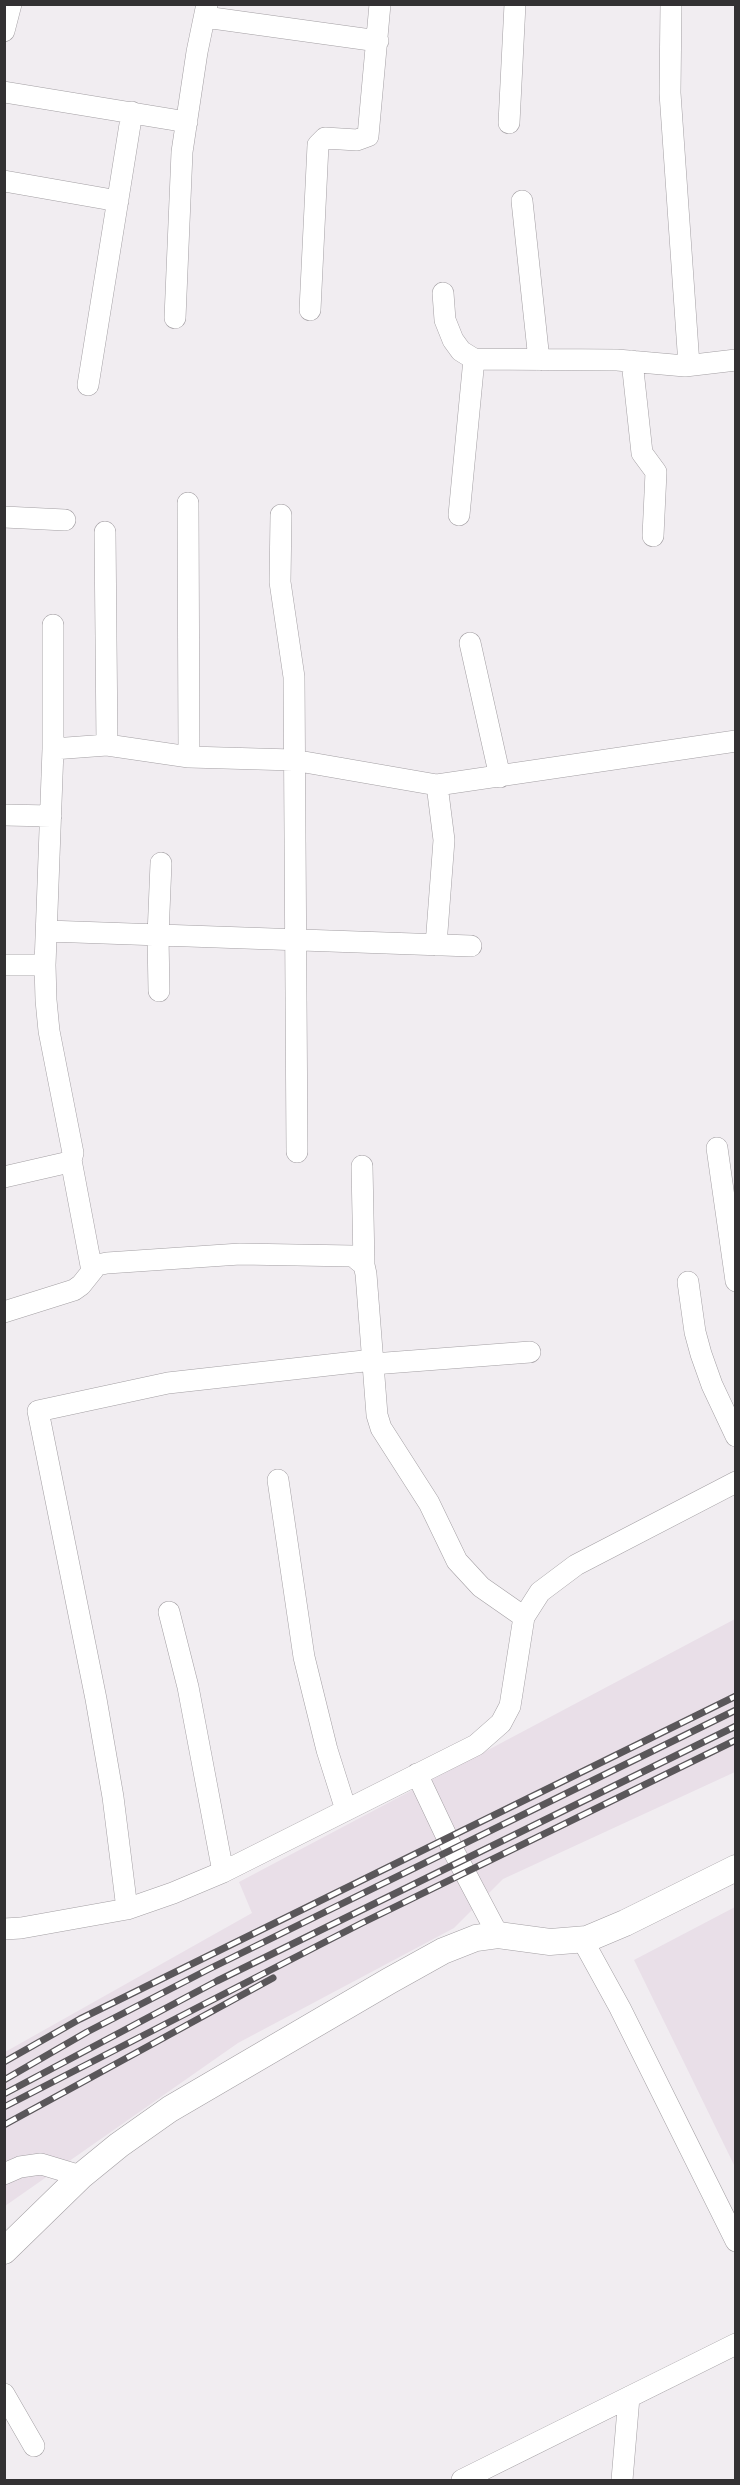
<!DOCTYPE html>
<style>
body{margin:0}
#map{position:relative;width:740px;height:2485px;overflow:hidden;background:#f1edf1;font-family:Figtree,sans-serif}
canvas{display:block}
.frame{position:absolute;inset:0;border:6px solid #333133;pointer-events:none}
</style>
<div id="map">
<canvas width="740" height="2485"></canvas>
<div class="frame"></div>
</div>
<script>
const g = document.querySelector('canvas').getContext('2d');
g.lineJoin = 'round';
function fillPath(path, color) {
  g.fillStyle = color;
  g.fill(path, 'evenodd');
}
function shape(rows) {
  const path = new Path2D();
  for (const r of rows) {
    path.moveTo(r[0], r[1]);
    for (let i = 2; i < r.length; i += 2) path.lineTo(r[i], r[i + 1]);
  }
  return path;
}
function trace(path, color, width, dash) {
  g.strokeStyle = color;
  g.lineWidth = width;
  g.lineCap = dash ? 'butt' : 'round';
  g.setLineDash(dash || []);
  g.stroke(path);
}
const built = shape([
 [735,1619,735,1772,503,1879,454,1928,238,2043,5,2206,5,2052,252,1913,239,1882],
 [735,1907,735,2167,634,1960]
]);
const minor = shape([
 [671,4,670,93,689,365],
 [205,17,378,41],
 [4,31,11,4],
 [4,92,187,122],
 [509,123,515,4],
 [4,181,118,201],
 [522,201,539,360],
 [443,293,445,320,453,340,461,351,474,359,617,360,685,366,736,360],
 [310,310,318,145,325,138,357,140,368,136,380,4],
 [175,318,182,152,197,52,207,4],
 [632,361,642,453,656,472,653,536],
 [88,385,132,112],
 [188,503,189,757],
 [281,515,280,582,294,677,297,1152],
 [459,515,474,359],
 [4,517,65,520],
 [105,532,107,745],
 [470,643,500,777],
 [53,749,107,745,189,757,293,760,437,785,736,741],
 [4,815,51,816],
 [47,931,471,946],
 [436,945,444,840,437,785],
 [4,965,45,965],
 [159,991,158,936,161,863],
 [717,1148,736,1281],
 [71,1160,92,1271],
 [362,1166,364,1265],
 [4,1177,65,1163,71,1160,73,1153,49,1031,46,1000,45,965,53,749,53,625],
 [688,1282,695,1332,701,1354,712,1385,736,1436],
 [4,1312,74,1290,81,1285,97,1265,107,1263,240,1254,353,1256,364,1265,366,1274,377,1415,381,1428,429,1503,457,1561,481,1587,524,1617],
 [373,1364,530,1352],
 [278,1480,304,1657,327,1750,346,1810],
 [169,1612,188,1687,223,1872],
 [417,1774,453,1850,498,1935],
 [127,1909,113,1797,96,1699,38,1411,168,1383,373,1360],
 [4,1929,21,1928,127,1909,173,1893,223,1872,476,1745,501,1723,510,1706,524,1617,540,1592,576,1565,736,1482],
 [582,1939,620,2008,736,2241],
 [4,2174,20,2167,41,2164,81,2176],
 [4,2394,34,2446],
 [462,2480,736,2344],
 [622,2480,629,2397]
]);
const major = shape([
 [4,2251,81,2176,119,2145,170,2109,389,1981,443,1951,476,1938,498,1935,550,1942,587,1939,625,1923,736,1868]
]);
const rail = shape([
 [4,2062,80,2019,736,1696],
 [4,2080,87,2032,209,1969,736,1710],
 [4,2094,217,1981,736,1726],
 [4,2107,362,1923,736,1740],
 [4,2125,273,1978]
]);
fillPath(built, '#e9dfe8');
trace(minor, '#a39fa3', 22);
trace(major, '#a39fa3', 27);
trace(minor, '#fff', 21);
trace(major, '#fff', 26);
trace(rail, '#5a575a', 7);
trace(rail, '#fff', 4.5, [14]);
</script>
